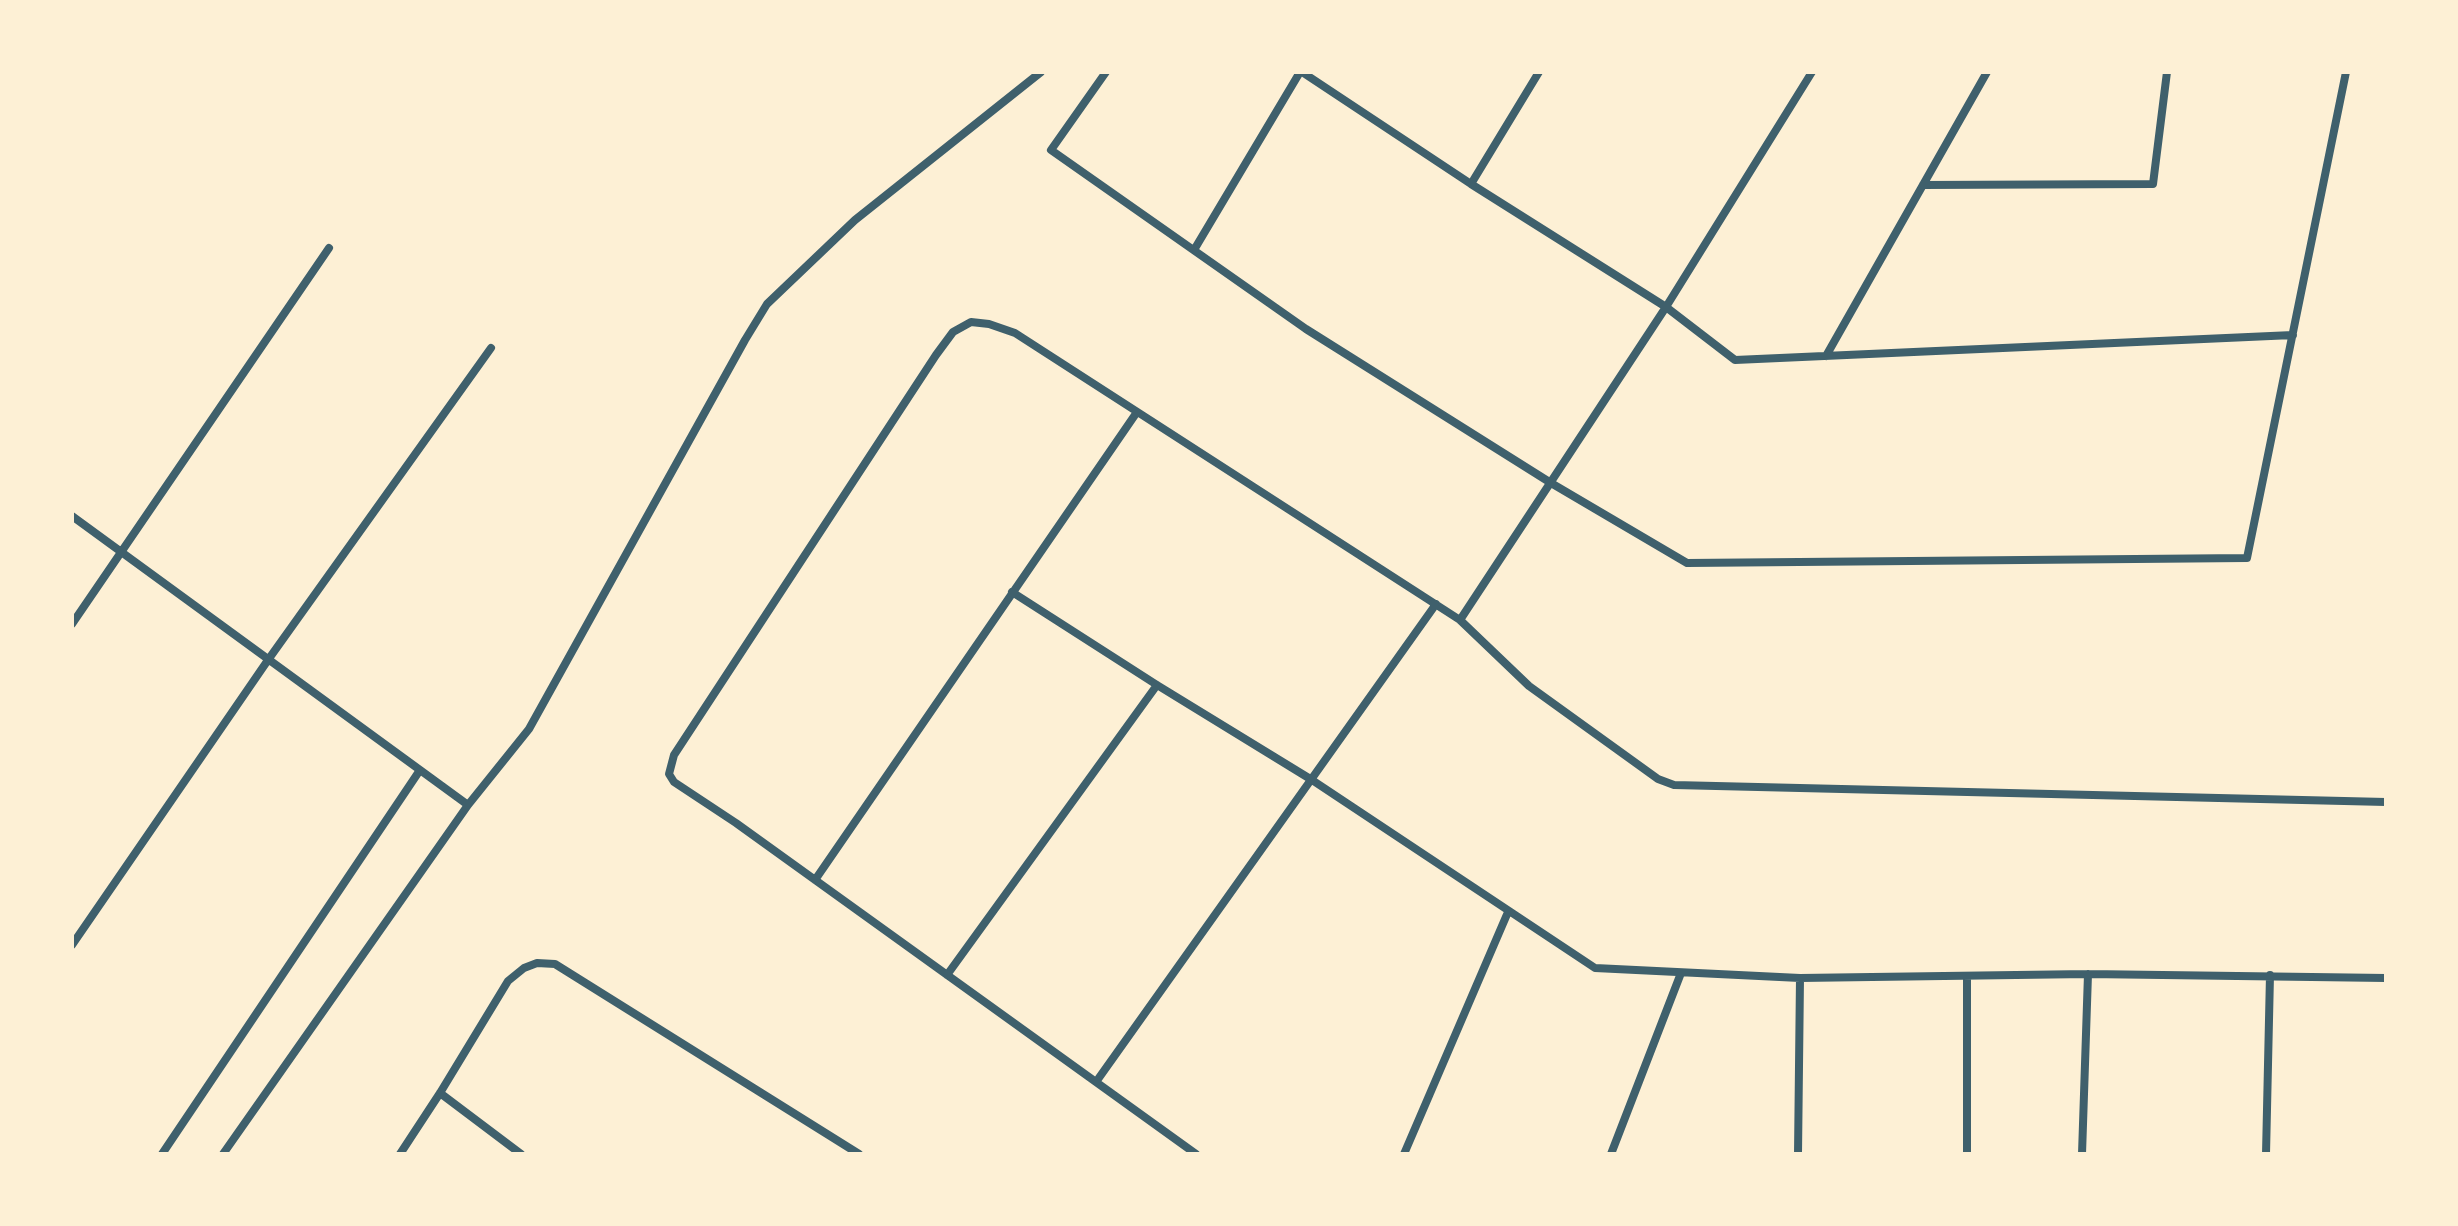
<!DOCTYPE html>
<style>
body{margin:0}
#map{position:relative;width:2458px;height:1226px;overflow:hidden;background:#fdf0d5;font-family:"DM Sans",sans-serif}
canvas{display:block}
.frame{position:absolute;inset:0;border:74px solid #fdf0d5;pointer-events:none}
</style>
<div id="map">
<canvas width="2458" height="1226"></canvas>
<div class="frame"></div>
</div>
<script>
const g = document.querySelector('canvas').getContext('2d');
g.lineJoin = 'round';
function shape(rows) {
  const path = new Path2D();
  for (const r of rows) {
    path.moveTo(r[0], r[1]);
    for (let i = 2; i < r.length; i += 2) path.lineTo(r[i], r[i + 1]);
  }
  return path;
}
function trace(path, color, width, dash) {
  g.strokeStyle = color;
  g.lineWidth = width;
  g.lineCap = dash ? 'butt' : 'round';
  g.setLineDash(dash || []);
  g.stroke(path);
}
const minor = shape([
 [1106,72,1051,150,1306,329,1551,483,1687,563,2247,558,2346,72],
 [1302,72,1471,184,1666,307,1735,360,2293,335],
 [1471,184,1539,72],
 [1923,185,2153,184,2167,72],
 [1194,250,1300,72],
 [1826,356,1987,72],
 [72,516,468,805],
 [1012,592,1157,685,1312,780,1595,968,1800,978,2088,974,2386,978],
 [1460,620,1666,307,1812,72],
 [72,624,329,248],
 [815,880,1137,412],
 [72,945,268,660,491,348],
 [947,975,1157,685],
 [1096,1082,1436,604],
 [440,1093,521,1154],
 [162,1154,420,770],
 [223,1154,468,805,529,729,745,340,767,304,855,220,1041,72],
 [400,1154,440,1093,508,981,524,968,537,963,555,964,859,1154],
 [1196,1154,736,823,674,782,669,774,674,755,936,355,953,332,971,322,989,324,1015,333,1460,620,1529,686,1658,779,1674,785,2386,802],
 [1404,1154,1508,912],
 [1611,1154,1681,973],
 [1798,1154,1800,978],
 [1967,1154,1967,977],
 [2082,1154,2088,974],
 [2266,1154,2270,975]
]);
trace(minor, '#3f606c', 8);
</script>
